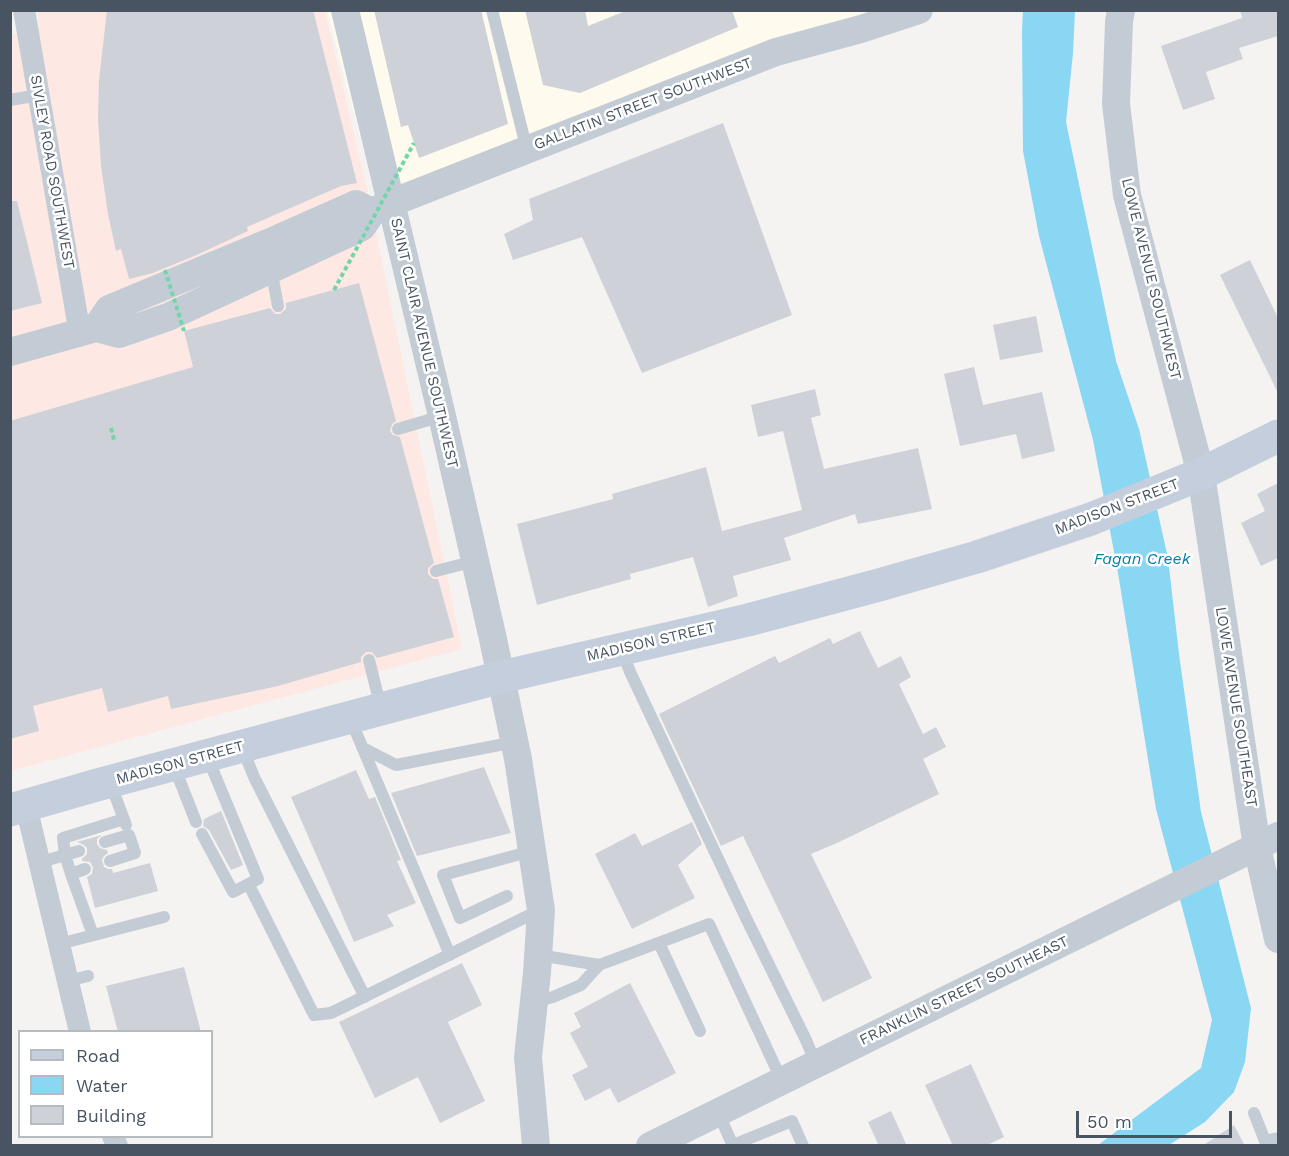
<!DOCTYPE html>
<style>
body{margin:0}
#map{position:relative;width:1289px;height:1156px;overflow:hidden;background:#f5f3f2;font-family:"Work Sans",sans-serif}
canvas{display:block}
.frame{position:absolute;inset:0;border:12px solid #485462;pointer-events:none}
.legend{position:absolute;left:18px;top:1030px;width:195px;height:108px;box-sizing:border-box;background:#fff;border:2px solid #b6bbc0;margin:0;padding:8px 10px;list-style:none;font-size:18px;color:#485462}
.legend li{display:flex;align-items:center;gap:12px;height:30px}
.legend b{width:30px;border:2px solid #b6bbc0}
.scale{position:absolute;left:1076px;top:1111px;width:156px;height:27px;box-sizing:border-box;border:3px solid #485462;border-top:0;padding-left:8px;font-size:18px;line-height:21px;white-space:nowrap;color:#485462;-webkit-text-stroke:4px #fff;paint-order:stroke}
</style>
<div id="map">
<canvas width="1289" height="1156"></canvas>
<div class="frame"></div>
<ul class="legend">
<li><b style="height:8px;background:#c4cedc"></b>Road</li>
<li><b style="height:16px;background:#8ad7f3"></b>Water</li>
<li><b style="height:16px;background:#ced1d8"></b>Building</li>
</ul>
<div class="scale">50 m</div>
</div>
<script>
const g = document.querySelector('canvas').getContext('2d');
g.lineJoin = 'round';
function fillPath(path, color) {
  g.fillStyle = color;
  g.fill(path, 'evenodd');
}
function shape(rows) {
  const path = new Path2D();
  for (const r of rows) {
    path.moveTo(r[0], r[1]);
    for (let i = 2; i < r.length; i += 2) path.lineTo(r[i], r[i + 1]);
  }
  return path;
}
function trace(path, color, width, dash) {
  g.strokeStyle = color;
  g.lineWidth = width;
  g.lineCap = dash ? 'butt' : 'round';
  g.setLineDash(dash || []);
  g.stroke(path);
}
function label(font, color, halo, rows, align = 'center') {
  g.font = font + ' "Work Sans",sans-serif';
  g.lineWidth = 5;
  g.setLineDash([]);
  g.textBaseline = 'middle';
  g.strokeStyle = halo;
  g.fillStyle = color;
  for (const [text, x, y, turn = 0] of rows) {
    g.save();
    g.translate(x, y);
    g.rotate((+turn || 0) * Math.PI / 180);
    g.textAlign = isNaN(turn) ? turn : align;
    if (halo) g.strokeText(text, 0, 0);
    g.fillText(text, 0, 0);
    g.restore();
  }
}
const commercial = shape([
 [327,11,925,11,391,203,374,189]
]);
const medical = shape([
 [37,11,325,11,367,189,462,649,11,771,10,35,39,29]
]);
const water = shape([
 [1023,11,1075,11,1073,53,1066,122,1116,361,1139,429,1168,558,1179,654,1201,812,1251,1008,1245,1062,1234,1092,1205,1122,1169,1145,1098,1145,1201,1068,1212,1020,1156,809,1118,573,1093,440,1039,236,1023,151,1022,30]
]);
const building = shape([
 [107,10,313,10,357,183,341,186,247,227,248,231,199,254,153,273,129,279,121,249,116,251,108,214,101,166,98,119,99,80],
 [374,10,481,10,508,124,419,158,408,125,401,127],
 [525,10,585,10,588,26,628,10,732,10,738,27,580,93,543,85],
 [1240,10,1278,10,1278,36,1239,48,1243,59,1206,72,1215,99,1183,110,1161,46,1242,18],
 [723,123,792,315,642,373,582,237,513,260,504,234,533,220,529,199],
 [10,201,17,201,42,303,10,311],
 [1250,260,1278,318,1278,393,1220,275],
 [359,283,396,421,392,424,390,431,393,435,400,437,434,563,428,568,428,574,433,579,438,579,454,637,377,658,372,652,366,652,361,657,361,662,278,686,171,709,168,696,108,712,102,688,33,706,39,731,10,739,10,421,193,367,184,331,270,308,275,314,280,314,286,309,286,303],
 [1036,316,1043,352,1000,360,993,325],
 [974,367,983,405,1042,392,1055,451,1022,459,1016,434,960,446,944,374],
 [815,389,821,415,811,418,824,469,918,448,932,509,858,524,855,514,784,538,791,560,733,576,738,596,708,607,693,557,630,574,631,579,537,605,517,524,613,499,612,494,706,467,722,531,802,510,783,431,758,437,751,405],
 [1278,483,1278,558,1261,566,1241,523,1265,511,1257,494],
 [860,631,878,668,901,656,911,677,899,684,923,734,936,727,946,747,923,759,939,794,839,842,811,854,872,978,823,1002,743,836,721,846,659,714,775,656,779,663,830,638,833,644],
 [484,767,511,833,417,856,391,793],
 [356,770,369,799,375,797,401,860,397,861,416,903,387,915,394,926,354,942,291,797],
 [221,811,243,865,231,870,209,830,203,826,204,819],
 [692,822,702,844,678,865,695,898,632,929,595,854,635,833,642,846],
 [102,835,97,839,97,844,100,848,107,850,108,853,104,856,102,860,104,867,108,869,112,869,113,873,150,863,158,891,95,908,87,877,92,874,93,867,90,862,82,861,82,859,87,854,87,848,84,845,77,842],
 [462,963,482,1005,448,1022,485,1101,440,1123,418,1077,375,1098,339,1022],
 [184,967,201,1032,118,1032,106,986],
 [630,983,676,1073,618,1103,610,1088,585,1101,572,1075,588,1067,570,1033,581,1027,574,1013],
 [971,1064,1004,1137,985,1146,953,1146,925,1085],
 [891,1111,907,1146,879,1146,868,1122],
 [1234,1125,1245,1146,1202,1146]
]);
const path = shape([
 [111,428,114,440]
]);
const service = shape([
 [492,10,527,150],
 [10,100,39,95],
 [271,269,278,306],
 [398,429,442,416],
 [436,571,475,561],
 [621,650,631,674,746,918,806,1040,816,1064],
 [369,660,381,708],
 [350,718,450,955],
 [242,747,254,777,365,997],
 [363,748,396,765,515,742],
 [174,766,196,822],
 [110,782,126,825],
 [202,834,233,892,258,879,207,756],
 [105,842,129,835,135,853,110,861],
 [41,862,65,855,63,838,124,819],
 [85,869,71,874,93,935],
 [71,874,65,855,79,851],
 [249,885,314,1015,331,1013,540,910],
 [507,896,460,918,443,875,532,851],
 [659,943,700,1031],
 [59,944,164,917],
 [539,955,599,965],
 [68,981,88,976],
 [534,1002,553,997,581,985,599,965,709,924,782,1081],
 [718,1112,733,1146],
 [1254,1113,1267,1146],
 [1265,1141,1278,1138],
 [733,1145,792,1121,803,1146]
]);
const minor = shape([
 [24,10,80,334],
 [26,806,80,1032],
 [113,1136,117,1146]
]);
const tertiary = shape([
 [345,10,442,416,493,639,518,759,541,910,537,973,528,1057,536,1146],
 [1121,10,1119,22,1116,104,1127,195,1201,474,1257,847,1278,939],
 [96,328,109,309,268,243,356,204,372,212],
 [10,352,96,328,119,334,168,317,362,227,372,212,391,203,776,52,861,29,919,10],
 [650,1146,1278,836]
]);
const secondary = shape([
 [10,810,97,785,501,677,748,620,879,585,977,557,1091,519,1201,474,1278,436]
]);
const pathBridge = shape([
 [165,270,184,331],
 [334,290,414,143]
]);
const streetNames = [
 ["GALLATIN STREET SOUTHWEST",643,104,-21],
 ["SIVLEY ROAD SOUTHWEST",52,172,80],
 ["LOWE AVENUE SOUTHWEST",1151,279,76],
 ["SAINT CLAIR AVENUE SOUTHWEST",424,343,77],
 ["MADISON STREET",1117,507,-21],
 ["MADISON STREET",651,642,-13],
 ["LOWE AVENUE SOUTHEAST",1236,707,81],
 ["MADISON STREET",180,763,-15],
 ["FRANKLIN STREET SOUTHEAST",964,991,-26]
];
const waterNames = [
 ["Fagan Creek",1142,559]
];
fillPath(commercial, '#fefaee');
fillPath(medical, '#fde8e4');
fillPath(water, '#8ad7f3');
fillPath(building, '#ced1d8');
trace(path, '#74d5ab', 4, [4.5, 3]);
trace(service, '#c3ccd5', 12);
trace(minor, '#c3ccd5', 22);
trace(tertiary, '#c3ccd5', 28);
trace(secondary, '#c4cedc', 33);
trace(pathBridge, '#74d5ab', 4, [4.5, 3]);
label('15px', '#485462', '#fff', streetNames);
label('italic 16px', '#037dab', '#fff', waterNames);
</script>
